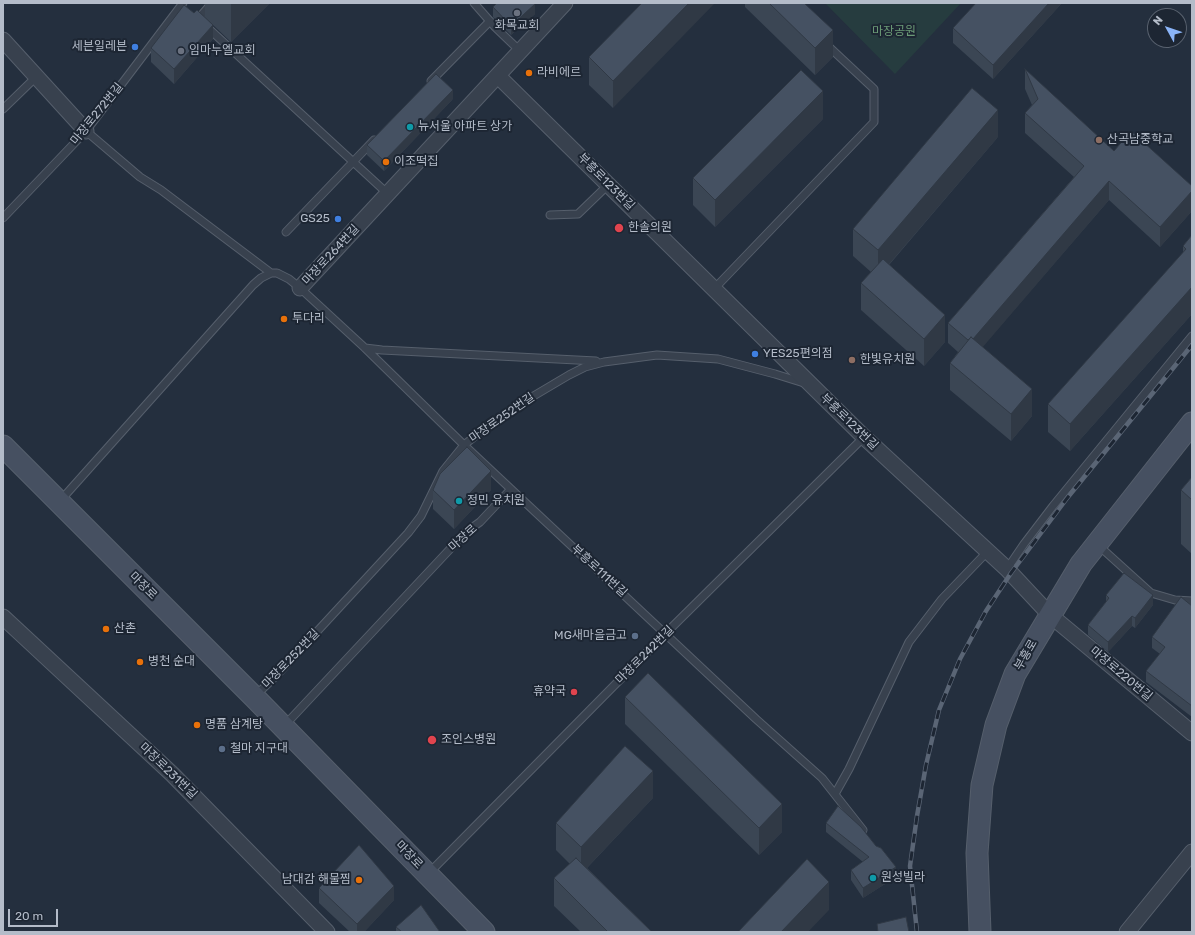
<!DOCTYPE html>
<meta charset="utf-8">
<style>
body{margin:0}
#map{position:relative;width:1195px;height:935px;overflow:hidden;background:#242f3e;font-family:Rubik,sans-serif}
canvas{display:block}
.frame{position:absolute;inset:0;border:4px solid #b4bcc9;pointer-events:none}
.north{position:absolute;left:1147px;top:8px;width:40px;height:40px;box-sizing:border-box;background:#1d2633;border:1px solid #59626f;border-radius:50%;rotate:310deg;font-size:11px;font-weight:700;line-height:16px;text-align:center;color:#b4bcc9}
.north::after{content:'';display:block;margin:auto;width:14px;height:18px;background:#8ab4f8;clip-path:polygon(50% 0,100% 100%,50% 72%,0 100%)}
.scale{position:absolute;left:8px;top:909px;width:50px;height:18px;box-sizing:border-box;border:2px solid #b4bcc9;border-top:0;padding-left:5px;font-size:12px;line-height:14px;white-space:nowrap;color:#b4bcc9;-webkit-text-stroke:3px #1d2633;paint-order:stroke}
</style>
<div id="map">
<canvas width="1195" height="935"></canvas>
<div class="frame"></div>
<div class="north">N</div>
<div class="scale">20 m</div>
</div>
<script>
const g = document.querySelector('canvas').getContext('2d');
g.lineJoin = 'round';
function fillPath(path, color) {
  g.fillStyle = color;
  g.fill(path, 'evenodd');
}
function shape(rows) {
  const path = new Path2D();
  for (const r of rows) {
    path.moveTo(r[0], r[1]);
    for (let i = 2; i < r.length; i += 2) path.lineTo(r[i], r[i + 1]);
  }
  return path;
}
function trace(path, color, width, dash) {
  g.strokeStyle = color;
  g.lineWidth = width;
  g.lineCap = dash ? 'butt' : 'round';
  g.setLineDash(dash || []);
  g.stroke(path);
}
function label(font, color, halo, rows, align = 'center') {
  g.font = font + ' Rubik,"Noto Sans KR",sans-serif';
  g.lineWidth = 4;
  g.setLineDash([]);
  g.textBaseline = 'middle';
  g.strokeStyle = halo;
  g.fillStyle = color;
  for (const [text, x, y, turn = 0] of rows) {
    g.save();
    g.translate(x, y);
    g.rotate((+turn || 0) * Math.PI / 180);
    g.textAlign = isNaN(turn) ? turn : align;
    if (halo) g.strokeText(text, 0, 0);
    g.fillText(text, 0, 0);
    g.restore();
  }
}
const green = shape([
 [825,3,961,3,895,74]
]);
const service = shape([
 [474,3,495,27,520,51],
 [198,19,212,3],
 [207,27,388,194],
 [431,81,490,21],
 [3,109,36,77],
 [86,131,140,177,161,190,271,273],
 [550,215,578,214,608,185],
 [3,218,86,131,183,3],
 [286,232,374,140],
 [714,289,874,122,874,89,826,44],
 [365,348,382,350,596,361],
 [60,501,253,285,261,278,271,273,277,273,289,279,300,288,365,348,464,445,756,719,822,778,863,830],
 [1098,545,1151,593,1175,600,1192,601],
 [1007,569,1024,544,1053,506,1192,336],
 [256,695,275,677,408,533,421,516,443,471,464,445,488,426,520,404,569,375,585,367,604,362,657,355,718,359,775,374,804,383],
 [285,725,466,532,480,522,511,489],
 [835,794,849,769,909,642,942,599,988,551],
 [429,873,666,633,864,437]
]);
const minor = shape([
 [3,40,86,131],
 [498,76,864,437,1007,569,1050,615,1192,733],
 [300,288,565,3],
 [3,617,172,774,327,932],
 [1127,932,1192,852]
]);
const secondary = shape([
 [3,446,254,697,484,932],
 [980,932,977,853,982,785,996,725,1015,674,1081,564,1192,423]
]);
const rail = shape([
 [917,932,910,866,917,816,926,765,939,710,960,659,986,611,1011,573,1068,497,1192,345]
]);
const wall = shape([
 [205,3,270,3,231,42,213,25,213,39,174,84,151,62,151,48,194,13,205,17],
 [642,3,613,108,589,85,589,57],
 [745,3,804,3,833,57,815,75,745,7],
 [1062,3,993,79,953,43,953,28],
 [493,7,535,14,511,35,493,17],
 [1025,69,1114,151,1192,186,1192,211,1160,247,1109,200,982,347,1032,416,1011,441,950,390,950,363,958,352,948,343,948,323,1074,177,1025,133,1025,113,1032,105,1025,89],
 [453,99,384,171,367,155,367,145],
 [823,119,715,227,693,205,693,178],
 [998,137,889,265,945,342,924,366,861,310,861,283,871,272,853,256,853,229],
 [1192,235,1192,314,1070,451,1048,432,1048,404,1183,253,1183,246],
 [1192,477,1192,554,1181,544,1181,490],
 [433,490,491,490,454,529,433,509],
 [1106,595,1153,605,1135,628,1132,626,1108,652,1088,635,1088,625,1106,602],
 [1192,606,1192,717,1146,682,1146,671,1160,654,1152,648,1152,637],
 [625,697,782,832,759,855,625,724],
 [653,798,587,868,652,932,581,932,554,906,554,878,570,864,556,850,556,823],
 [826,823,876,846,896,877,863,898,851,880,851,870,863,862,826,832],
 [319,888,394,900,364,932,350,932,319,903],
 [396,927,440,932,396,932]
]);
const shadedWall = shape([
 [231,3,270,3,231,42],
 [689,3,715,3,613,108,613,81],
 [1049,3,1062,3,993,79,993,65],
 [535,4,535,14,511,35,511,26],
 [213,25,213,39,174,84,174,69],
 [833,30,833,57,815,75,815,48],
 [453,90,453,99,384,171,384,161],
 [823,91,823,119,715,227,715,200],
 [998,110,998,137,878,277,878,250],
 [1109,181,1109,200,970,362,970,342],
 [1192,191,1192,211,1160,247,1160,227],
 [1192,287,1192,314,1070,451,1070,424],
 [945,315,945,342,924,366,924,339],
 [1032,389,1032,416,1011,441,1011,414],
 [491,471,491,490,454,529,454,510],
 [1153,595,1153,605,1135,628,1135,618],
 [1132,616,1132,626,1108,652,1108,642],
 [653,771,653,798,581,874,581,847],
 [782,804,782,832,759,855,759,828],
 [896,867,896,877,863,898,863,888],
 [829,882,829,910,808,932,781,932],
 [394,886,394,900,364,932,357,932,357,924]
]);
const building = shape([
 [497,3,534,3,535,4,511,26,493,7,497,3],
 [642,3,689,3,613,81,589,57,642,3],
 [769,3,804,3,833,30,815,48,769,3],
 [976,3,1049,3,993,65,953,28,976,3],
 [184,5,194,13,197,10,213,25,174,69,151,48,184,5],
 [1025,69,1114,151,1131,131,1192,186,1192,191,1160,227,1109,181,973,339,971,337,968,340,948,323,1084,166,1025,113,1038,99,1025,69],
 [801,70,823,91,715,200,693,178,801,70],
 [436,74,453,90,384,161,367,145,436,74],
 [972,88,998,110,878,250,853,229,972,88],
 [1192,235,1192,287,1070,424,1048,404,1186,249,1183,246,1192,235],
 [883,259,945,315,924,339,861,283,883,259],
 [971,337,1032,389,1011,414,950,363,971,337],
 [467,447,491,471,454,510,433,490,440,474,467,447],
 [1192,477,1192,500,1181,490,1192,477],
 [1124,573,1153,595,1135,618,1132,616,1108,642,1088,625,1109,598,1106,595,1124,573],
 [1181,597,1192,606,1192,706,1146,671,1165,647,1152,637,1181,597],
 [648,673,782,804,759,828,625,697,648,673],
 [625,746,653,771,581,847,556,823,625,746],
 [838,806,861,827,876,846,881,848,896,867,863,888,851,870,869,857,826,823,838,806],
 [359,845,394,886,357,924,319,888,359,845],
 [576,858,652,932,608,932,554,878,576,858],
 [807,859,829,882,781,932,738,932,807,859],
 [421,905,440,932,402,932,396,927,421,905],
 [906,917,909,932,878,932,877,924,906,917]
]);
const markers = [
 [517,13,4,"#6b7280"],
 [135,47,4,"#3f7fe0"],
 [181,51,4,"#6b7280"],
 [529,73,4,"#e8710a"],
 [410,127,4,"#0f9aa8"],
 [1099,140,4,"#8d6e63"],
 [386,162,4,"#e8710a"],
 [338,219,4,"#3f7fe0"],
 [619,228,5,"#e0444e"],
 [284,319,4,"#e8710a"],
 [755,354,4,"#3f7fe0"],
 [852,360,4,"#8d6e63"],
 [459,501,4,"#0f9aa8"],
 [106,629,4,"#e8710a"],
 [635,636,4,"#5c6f8a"],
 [140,662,4,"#e8710a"],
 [574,692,4,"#e0444e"],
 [197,725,4,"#e8710a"],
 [432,740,5,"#e0444e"],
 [222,749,4,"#5c6f8a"],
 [873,878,4,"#0f9aa8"],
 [359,880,4,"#e8710a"]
];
const poiNames = [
 ["화목교회",517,26,"center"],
 ["세븐일레븐",127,47,"right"],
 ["임마누엘교회",189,51],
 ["라비에르",537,73],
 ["뉴서울 아파트 상가",418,127],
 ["산곡남중학교",1107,140],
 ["이조떡집",394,162],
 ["GS25",330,219,"right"],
 ["한솔의원",628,228],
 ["투다리",292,319],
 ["YES25편의점",763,354],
 ["한빛유치원",860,360],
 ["정민 유치원",467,501],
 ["산촌",114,629],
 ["MG새마을금고",627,636,"right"],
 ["병천 순대",148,662],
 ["휴약국",566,692,"right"],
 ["명품 삼계탕",205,725],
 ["조인스병원",441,740],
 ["철마 지구대",230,749],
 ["원성빌라",881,878],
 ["남대감 해물찜",351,880,"right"]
];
const parkNames = [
 ["마장공원",894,32]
];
const streetNames = [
 ["마장로272번길",97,114,-51],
 ["부흥로123번길",606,182,45],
 ["마장로264번길",331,255,-47],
 ["마장로252번길",502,418,-35],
 ["부흥로123번길",849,422,44],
 ["마장로",463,538,-42],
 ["부흥로111번길",599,571,43],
 ["마장로",143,586,45],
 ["마장로242번길",645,655,-45],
 ["부흥로",1026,655,-60],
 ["마장로252번길",291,659,-46],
 ["마장로220번길",1121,674,40],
 ["마장로231번길",168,771,44],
 ["마장로",409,855,46]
];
fillPath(green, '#263c3f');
trace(service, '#565f6c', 9);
trace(minor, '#565f6c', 17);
trace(secondary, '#565f6c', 23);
trace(service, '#38414e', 7);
trace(minor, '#38414e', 15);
trace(secondary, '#465061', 21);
trace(rail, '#5a6575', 4.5);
trace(rail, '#1d2633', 3, [9]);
fillPath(wall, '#3b4654');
fillPath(shadedWall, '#303945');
fillPath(building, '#455162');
trace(building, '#303945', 1);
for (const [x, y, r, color] of markers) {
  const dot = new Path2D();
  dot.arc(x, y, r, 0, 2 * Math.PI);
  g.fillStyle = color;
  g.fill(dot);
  trace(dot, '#1d2633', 1.5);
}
label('12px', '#b4bcc9', '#1d2633', poiNames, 'left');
label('12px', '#6b9a76', '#1d2633', parkNames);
label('12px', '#b4bcc9', '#1d2633', streetNames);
</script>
